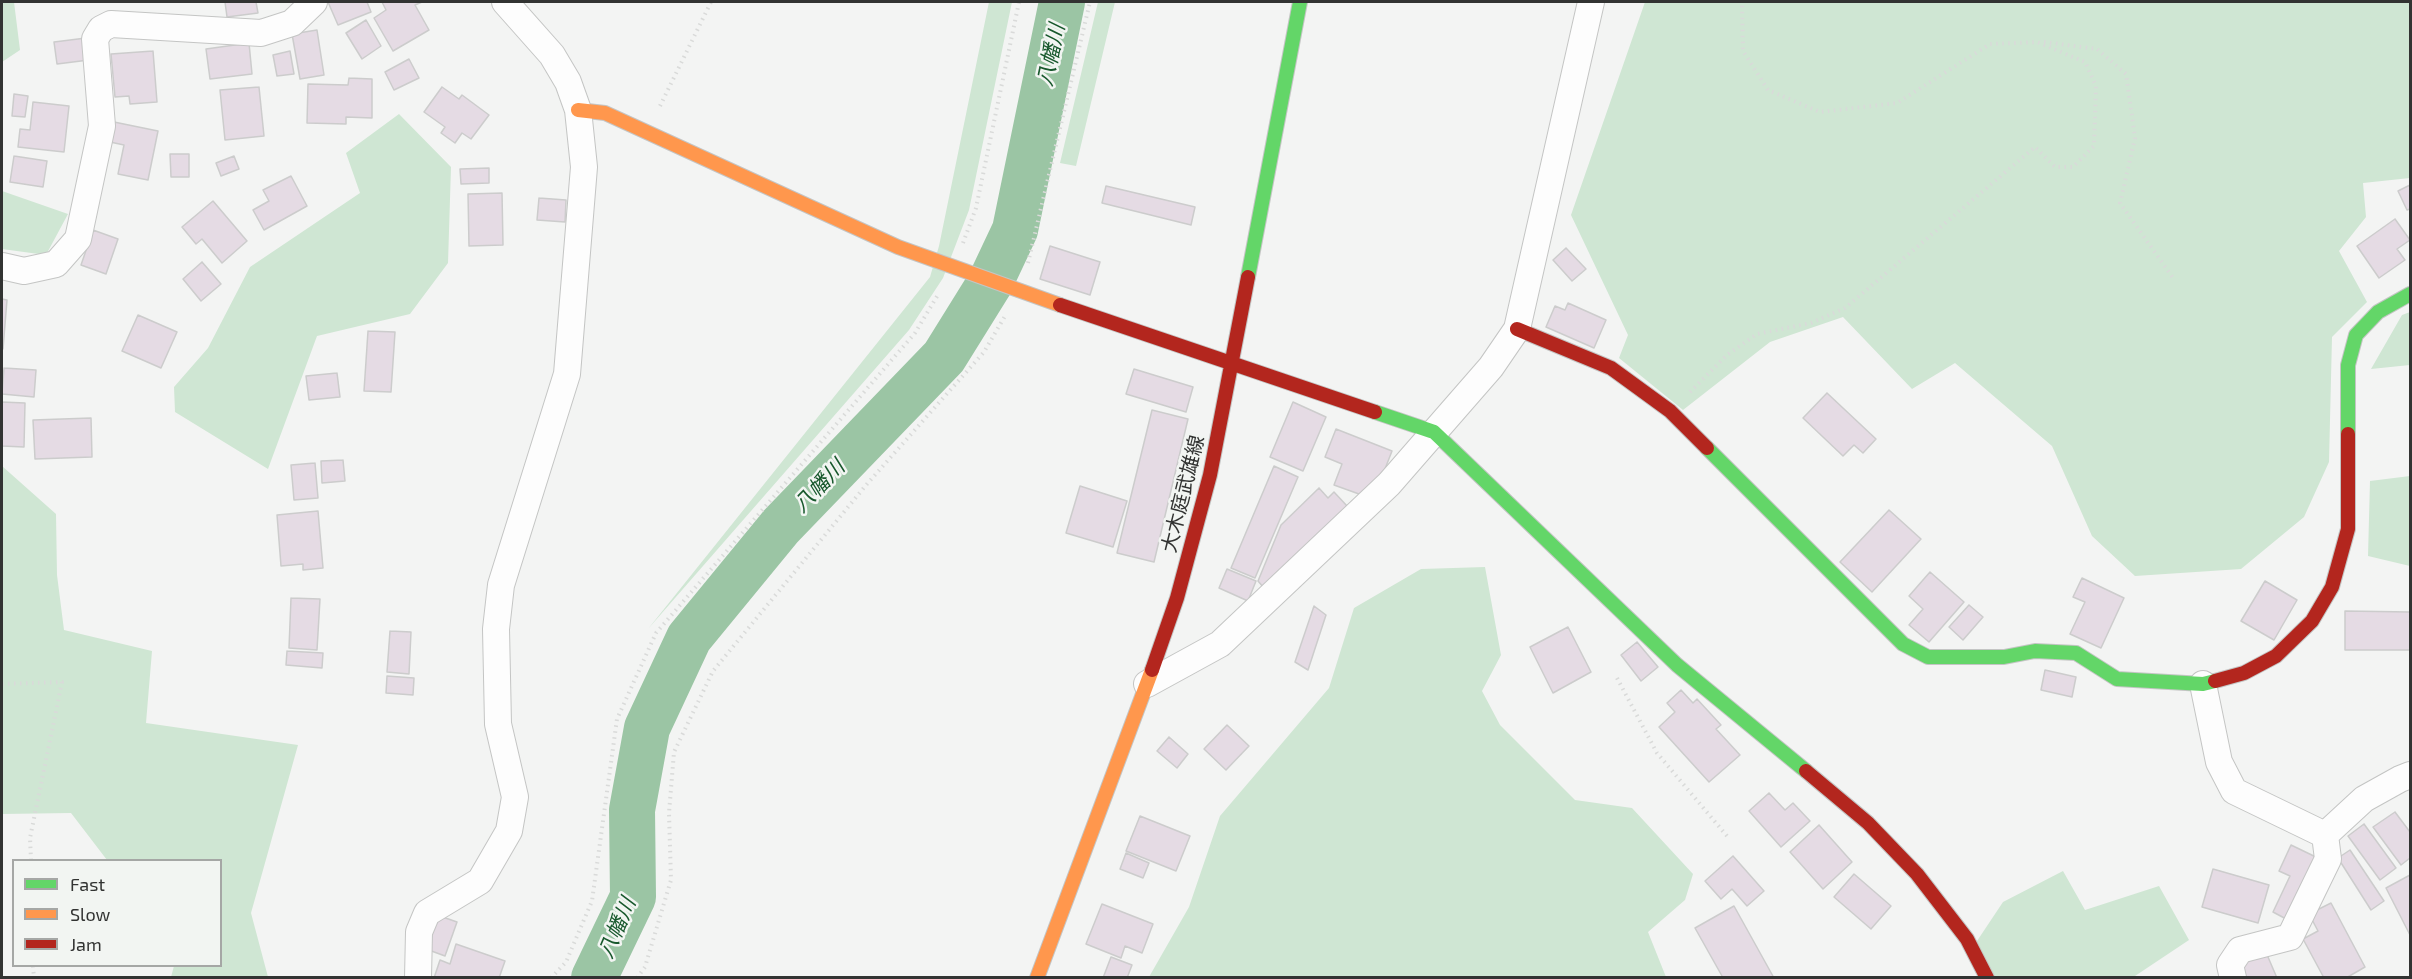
<!DOCTYPE html>
<meta charset="utf-8">
<style>
body{margin:0}
#map{position:relative;width:2412px;height:979px;overflow:hidden;background:#f3f4f3;font-family:"Exo 2",sans-serif}
canvas{display:block}
.frame{position:absolute;inset:0;border:3px solid #323332;pointer-events:none}
.legend{position:absolute;left:12px;top:859px;width:210px;height:108px;box-sizing:border-box;background:#f2f5f2;border:2px solid #a5a7a5;margin:0;padding:8px 10px;list-style:none;font-size:18px;color:#323332}
.legend li{display:flex;align-items:center;gap:12px;height:30px}
.legend b{width:30px;border:2px solid #a5a7a5}
</style>
<div id="map">
<canvas width="2412" height="979"></canvas>
<div class="frame"></div>
<ul class="legend">
<li><b style="height:8px;background:#63d668"></b>Fast</li>
<li><b style="height:8px;background:#ff974d"></b>Slow</li>
<li><b style="height:8px;background:#b3261e"></b>Jam</li>
</ul>
</div>
<script>
const g = document.querySelector('canvas').getContext('2d');
g.lineJoin = 'round';
function fillPath(path, color) {
  g.fillStyle = color;
  g.fill(path, 'evenodd');
}
function shape(rows) {
  const path = new Path2D();
  for (const r of rows) {
    path.moveTo(r[0], r[1]);
    for (let i = 2; i < r.length; i += 2) path.lineTo(r[i], r[i + 1]);
  }
  return path;
}
function trace(path, color, width, dash) {
  g.strokeStyle = color;
  g.lineWidth = width;
  g.lineCap = dash ? 'butt' : 'round';
  g.setLineDash(dash || []);
  g.stroke(path);
}
function label(font, color, halo, rows, align = 'center') {
  g.font = font + ' "Exo 2","Noto Sans JP",sans-serif';
  g.lineWidth = 5;
  g.setLineDash([]);
  g.textBaseline = 'middle';
  g.strokeStyle = halo;
  g.fillStyle = color;
  for (const [text, x, y, turn = 0] of rows) {
    g.save();
    g.translate(x, y);
    g.rotate((+turn || 0) * Math.PI / 180);
    g.textAlign = isNaN(turn) ? turn : align;
    if (halo) g.strokeText(text, 0, 0);
    g.fillText(text, 0, 0);
    g.restore();
  }
}
const green = shape([
 [2,2,14,2,20,50,2,62],
 [989,2,1012,2,969,210,943,278,909,330,648,629,930,277,939,246],
 [1098,2,1115,2,1076,166,1060,163],
 [1645,2,2410,2,2410,178,2363,183,2366,217,2339,251,2367,302,2332,337,2329,462,2304,517,2241,569,2135,576,2092,536,2052,446,1955,363,1912,389,1843,317,1770,342,1683,410,1619,358,1628,335,1571,215],
 [399,114,451,167,448,263,410,314,317,336,268,469,175,412,174,387,208,348,250,267,360,193,346,153],
 [2,191,68,214,46,255,2,249],
 [2410,312,2410,365,2371,369,2402,315],
 [2,466,56,514,57,575,64,630,152,651,146,723,298,745,251,913,268,977,171,977,174,966,220,966,220,860,107,860,71,813,2,814],
 [2410,476,2410,566,2368,556,2370,481],
 [1485,567,1501,655,1482,691,1500,725,1575,800,1632,808,1693,874,1685,900,1648,932,1666,977,1149,977,1189,907,1220,816,1329,688,1354,608,1421,569],
 [2063,871,2085,910,2159,886,2189,940,2132,978,1994,977,1975,944,2003,902]
]);
const river = shape([
 [594,978,633,897,632,810,647,728,689,638,781,526,944,357,990,283,1015,230,1062,2]
]);
const building = shape([
 [225,2,256,2,258,13,227,17,225,2],
 [328,2,367,2,371,12,338,25,328,2],
 [382,2,422,2,415,5,429,30,393,51,374,18,386,10,382,2],
 [366,20,381,46,362,59,346,33,366,20],
 [317,30,324,75,300,79,292,34,317,30],
 [86,38,89,60,57,64,54,42,86,38],
 [249,43,252,74,210,79,206,49,249,43],
 [153,51,157,102,130,104,129,96,115,97,111,54,153,51],
 [290,51,294,74,277,76,273,55,290,51],
 [409,59,419,78,394,90,385,72,409,59],
 [349,78,372,79,372,118,346,117,346,124,307,123,308,84,348,85,349,78],
 [259,87,264,136,225,140,220,90,259,87],
 [442,87,459,99,462,95,489,115,471,139,462,133,455,143,441,133,445,127,424,112,442,87],
 [14,94,28,96,25,117,12,116,14,94],
 [33,102,69,106,64,152,18,147,20,129,30,130,33,102],
 [114,122,158,131,148,180,118,174,124,145,110,142,114,122],
 [170,154,189,154,189,177,171,177,170,154],
 [14,156,47,161,43,187,10,182,14,156],
 [234,156,239,169,221,176,216,163,234,156],
 [489,168,489,183,461,184,460,169,489,168],
 [291,176,307,206,264,230,253,210,269,201,263,190,291,176],
 [2410,185,2410,209,2407,210,2398,191,2410,185],
 [1106,186,1195,207,1191,225,1102,203,1106,186],
 [502,193,503,245,469,246,468,194,502,193],
 [539,198,566,200,565,222,537,220,539,198],
 [213,201,247,241,222,263,202,239,196,244,182,227,213,201],
 [2395,219,2410,240,2397,249,2405,260,2379,278,2357,246,2395,219],
 [93,230,118,239,106,274,81,265,93,230],
 [1050,246,1100,262,1090,295,1040,279,1050,246],
 [1566,248,1586,269,1572,281,1553,260,1566,248],
 [202,262,221,284,201,301,183,279,202,262],
 [2,299,7,300,3,349,2,349,2,299],
 [1568,303,1606,320,1594,348,1546,327,1555,306,1565,310,1568,303],
 [138,315,177,332,161,368,122,351,138,315],
 [368,331,395,332,391,392,364,391,368,331],
 [4,368,36,370,34,397,2,394,4,368],
 [1134,369,1193,387,1186,412,1126,394,1134,369],
 [337,373,340,397,309,400,306,376,337,373],
 [1827,393,1876,439,1863,453,1854,445,1843,456,1803,418,1827,393],
 [2,402,25,403,24,447,2,446,2,402],
 [1293,402,1326,417,1303,471,1270,457,1293,402],
 [1152,410,1188,419,1154,562,1117,553,1152,410],
 [91,418,92,457,35,459,33,420,91,418],
 [1336,429,1392,451,1383,474,1359,494,1334,485,1342,464,1325,457,1336,429],
 [343,460,345,481,322,483,321,461,343,460],
 [315,463,318,498,294,500,291,465,315,463],
 [1274,466,1298,477,1255,578,1231,568,1274,466],
 [1080,486,1127,501,1113,547,1066,533,1080,486],
 [1319,488,1328,498,1334,492,1348,507,1264,588,1258,581,1281,525,1319,488],
 [1889,510,1921,539,1872,592,1840,562,1889,510],
 [318,511,323,568,303,570,303,564,281,566,277,515,318,511],
 [1227,569,1256,581,1248,601,1219,588,1227,569],
 [1930,572,1964,602,1929,642,1909,625,1923,609,1909,596,1930,572],
 [2082,578,2124,598,2101,648,2070,634,2085,602,2073,597,2082,578],
 [2265,581,2297,600,2274,640,2241,621,2265,581],
 [291,598,320,599,317,650,289,648,291,598],
 [1969,605,1983,617,1963,640,1949,627,1969,605],
 [1314,606,1326,615,1308,670,1295,662,1314,606],
 [2345,611,2410,612,2410,650,2345,650,2345,611],
 [1568,627,1591,672,1553,693,1530,647,1568,627],
 [390,631,411,632,409,674,387,672,390,631],
 [1637,642,1658,667,1641,681,1621,655,1637,642],
 [287,651,323,653,322,668,286,665,287,651],
 [2045,670,2076,677,2072,697,2041,690,2045,670],
 [387,676,414,678,413,695,386,693,387,676],
 [1681,690,1693,703,1697,699,1721,725,1716,729,1740,755,1709,782,1659,727,1675,712,1667,703,1681,690],
 [1227,725,1249,746,1226,770,1204,749,1227,725],
 [1169,737,1188,754,1177,768,1157,751,1169,737],
 [1769,793,1785,810,1793,803,1810,821,1781,847,1749,811,1769,793],
 [2395,812,2410,832,2410,858,2401,865,2373,827,2395,812],
 [1140,816,1190,836,1176,871,1126,851,1140,816],
 [2364,824,2396,868,2380,880,2348,836,2364,824],
 [1819,825,1852,862,1823,889,1790,852,1819,825],
 [2291,845,2318,858,2288,920,2273,912,2290,876,2279,871,2291,845],
 [2350,850,2384,901,2371,910,2338,858,2350,850],
 [1126,853,1149,863,1143,878,1120,869,1126,853],
 [1733,856,1764,891,1747,906,1732,889,1721,899,1705,881,1733,856],
 [2213,869,2269,885,2258,923,2202,907,2213,869],
 [1854,874,1891,906,1871,929,1834,897,1854,874],
 [2410,875,2410,935,2386,888,2410,875],
 [2331,903,2365,967,2346,978,2324,978,2303,939,2318,931,2309,914,2331,903],
 [1102,904,1153,924,1142,953,1125,946,1121,958,1086,944,1102,904],
 [1734,906,1774,978,1719,978,1722,976,1695,928,1734,906],
 [437,915,457,922,445,956,426,949,437,915],
 [456,944,505,961,499,978,434,978,440,960,450,964,456,944],
 [2265,950,2277,978,2245,978,2238,962,2265,950],
 [1111,957,1132,965,1127,978,1103,978,1111,957]
]);
const path = shape([
 [2044,42,2097,49,2126,74,2135,138,2120,203,2173,278],
 [660,106,711,2],
 [963,243,976,208,1019,2],
 [1028,263,1090,2],
 [1690,392,1727,355,1757,334,1811,323,1845,308,2035,147,2055,167,2073,167,2094,146,2096,86,2085,62,2037,42,1990,44,1897,103,1820,112,1768,90,1743,51,1742,2],
 [1617,678,1657,753,1727,836],
 [2,684,62,682,30,838,31,860],
 [33,966,34,978],
 [551,978,566,962,592,901,617,719,656,633,915,333,939,293],
 [637,978,645,967,671,880,669,813,674,752,713,671,867,484,984,352,1005,316]
]);
const street = shape([
 [2,266,24,271,56,264,78,239,102,126,95,39,101,29,111,24,261,33,292,23,314,2],
 [1147,684,1220,644,1389,484,1491,367,1517,329,1591,2],
 [2203,684,2219,762,2234,791,2325,835],
 [2325,835,2364,799,2400,779,2410,775],
 [418,978,419,932,427,913,480,881,509,831,515,797,498,724,496,629,501,585,567,374,584,167,578,110,568,82,552,55,505,2],
 [2233,978,2230,965,2240,950,2290,937,2328,859,2325,835]
]);
const fast = shape([
 [1248,277,1300,2],
 [1375,412,1434,432,1677,665,1806,771],
 [2348,434,2348,365,2356,335,2378,312,2410,294],
 [1707,448,1903,644,1928,657,2004,657,2035,651,2076,653,2117,679,2203,684,2215,681]
]);
const slow = shape([
 [578,110,605,113,898,247,1060,305],
 [1037,978,1152,670]
]);
const jam = shape([
 [1060,305,1375,412],
 [1517,329,1611,368,1670,411,1707,448],
 [1152,670,1177,598,1210,475,1248,277],
 [2215,681,2244,673,2276,656,2312,621,2332,587,2348,529,2348,434],
 [1806,771,1868,823,1917,874,1967,939,1987,978]
]);
const streetNames = [
 ["大木庭武雄線",1183,494,-76]
];
const waterNames = [
 ["八幡川",1051,55,-78],
 ["八幡川",819,486,-46],
 ["八幡川",617,928,-67]
];
fillPath(green, '#cfe6d3');
trace(river, '#9bc5a4', 46);
fillPath(building, '#e5dbe4');
trace(building, '#ccc', 1.5);
trace(street, '#c4c5c4', 28);
trace(fast, '#c4c5c4', 16);
trace(slow, '#c4c5c4', 16);
trace(jam, '#c4c5c4', 16);
trace(path, '#d9dad9', 4, [1.5, 4.5]);
trace(street, '#fdfdfd', 26);
trace(fast, '#63d668', 14);
trace(slow, '#ff974d', 14);
trace(jam, '#b3261e', 14);
label('20px', '#323332', '#f2f5f2', streetNames);
label('italic 21px', '#17582c', '#f2f5f2', waterNames);
</script>
